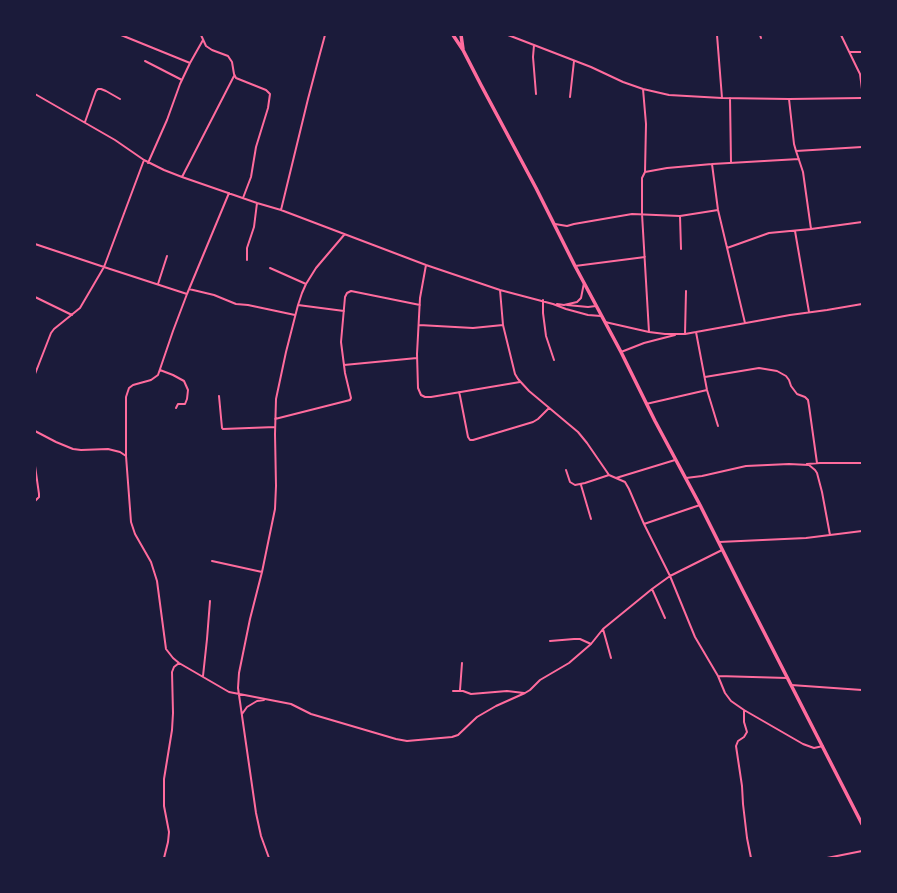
<!DOCTYPE html>
<style>
body{margin:0}
#map{position:relative;width:897px;height:893px;overflow:hidden;background:#1b1b3a;font-family:"DM Sans",sans-serif}
canvas{display:block}
.frame{position:absolute;inset:0;border:36px solid #1b1b3a;pointer-events:none}
</style>
<div id="map">
<canvas width="897" height="893"></canvas>
<div class="frame"></div>
</div>
<script>
const g = document.querySelector('canvas').getContext('2d');
g.lineJoin = 'round';
function shape(rows) {
  const path = new Path2D();
  for (const r of rows) {
    path.moveTo(r[0], r[1]);
    for (let i = 2; i < r.length; i += 2) path.lineTo(r[i], r[i + 1]);
  }
  return path;
}
function trace(path, color, width, dash) {
  g.strokeStyle = color;
  g.lineWidth = width;
  g.lineCap = dash ? 'butt' : 'round';
  g.setLineDash(dash || []);
  g.stroke(path);
}
const minor = shape([
 [121,35,190,63],
 [201,35,206,46,212,50,228,56,232,62,234,74,236,78,266,90,270,94,268,108,256,147,251,177,243,198],
 [508,35,591,67,623,82,643,89,669,95,722,98,789,99,862,98],
 [717,35,722,98],
 [760,35,761,38],
 [841,35,857,68,860,74,862,89],
 [35,40,35,39],
 [534,45,533,57,536,94],
 [850,52,862,52],
 [145,61,182,80],
 [643,89,646,124,645,172,642,178,642,214,649,332],
 [35,94,115,140,144,160,164,170,182,177,257,203,281,210,426,265,500,290,553,304,566,309,588,315,601,316],
 [570,97,574,61],
 [730,98,731,163],
 [789,99,794,144,796,151,803,172,811,229],
 [85,122,96,91,98,89,101,89,106,91,120,99],
 [796,151,862,147],
 [148,163,167,120,180,84,190,63,203,40],
 [712,164,718,210,745,323],
 [645,172,667,168,712,164,799,159],
 [182,177,234,76],
 [229,193,187,294,173,331,158,375,151,380,133,385,129,388,126,397,126,456,131,522,135,534,151,562,157,581,166,649,173,658,179,663,229,692,291,704,311,714,396,739,407,741,452,737,458,735,477,717,496,706,525,693,530,690,540,680,569,663,591,644,603,629,652,589,670,576,722,550],
 [281,210,308,99,318,61,325,35],
 [680,216,681,249],
 [555,224,567,226,574,224,632,214,680,216,718,210],
 [795,231,809,312],
 [35,244,104,267,187,294],
 [727,248,769,233,811,229,862,222],
 [247,260,247,248,254,227,257,203],
 [426,265,420,298,417,354,418,388,421,395,425,397,431,397,520,382],
 [575,266,645,257],
 [270,268,306,284],
 [158,284,167,256],
 [189,289,214,295,236,304,248,305,295,315],
 [500,290,503,325,515,374,518,379,529,391,578,432,587,443,609,475,625,482,629,489,644,524,670,576,695,637,718,676,725,693,731,701,744,710,803,744,814,748,823,746],
 [35,297,72,315],
 [543,300,543,313,546,336,554,360],
 [557,304,564,305,577,302,581,298,584,283],
 [298,305,344,311],
 [567,305,588,307,596,306],
 [605,322,649,332,665,334,685,334,790,315,827,310,862,304],
 [419,325,473,328,503,325],
 [696,332,707,390,718,426],
 [685,334,686,291],
 [621,352,644,343,675,335],
 [344,365,417,358],
 [160,370,173,375,184,381,188,390,187,399,185,404,178,404,176,408],
 [35,374,51,333,54,329,80,308,104,267,144,160],
 [705,377,759,368,777,371,786,376,789,380,791,386,797,394,805,397,808,400,809,406,817,463],
 [459,392,460,396,468,437,470,440,473,440,533,422,538,419,549,408],
 [219,396,222,428,223,429,275,427],
 [646,404,707,390],
 [275,419,350,400,351,398,345,373,341,342,345,297,347,293,351,291,420,305],
 [35,431,56,442,73,449,81,450,108,449,120,452,126,456],
 [807,464,820,463,862,463],
 [35,466,39,494,39,497,35,501],
 [566,470,570,482,575,485,585,483,609,475],
 [616,478,675,460],
 [686,478,702,476,746,466,789,464,809,465,815,470,817,473,822,492,830,535],
 [581,485,591,519],
 [644,524,700,505],
 [719,542,806,538,862,531],
 [212,561,262,572],
 [652,589,665,618],
 [603,629,611,658],
 [550,641,574,639,580,639,591,644],
 [203,676,207,639,210,601],
 [718,676,787,678],
 [791,685,862,690],
 [460,690,462,663],
 [453,691,463,691,471,694,507,691,524,693],
 [744,710,744,722,747,732,744,737,738,741,736,746,742,786,743,804,747,838,751,858],
 [242,714,247,707,257,701,264,700],
 [164,858,168,842,169,832,164,806,164,779,172,730,173,713,172,672,174,667,179,663],
 [269,858,261,836,256,813,238,688,239,673,250,619,262,572,275,509,276,486,275,434,276,399,286,352,298,305,302,293,306,284,316,268,344,235],
 [827,858,862,851]
]);
const primary = shape([
 [453,35,463,50,481,85,536,188,575,266,621,352,655,421,700,505,742,589,862,824],
 [461,35,463,49]
]);
trace(minor, '#ff6b9d', 2);
trace(primary, '#ff6b9d', 3.5);
</script>
